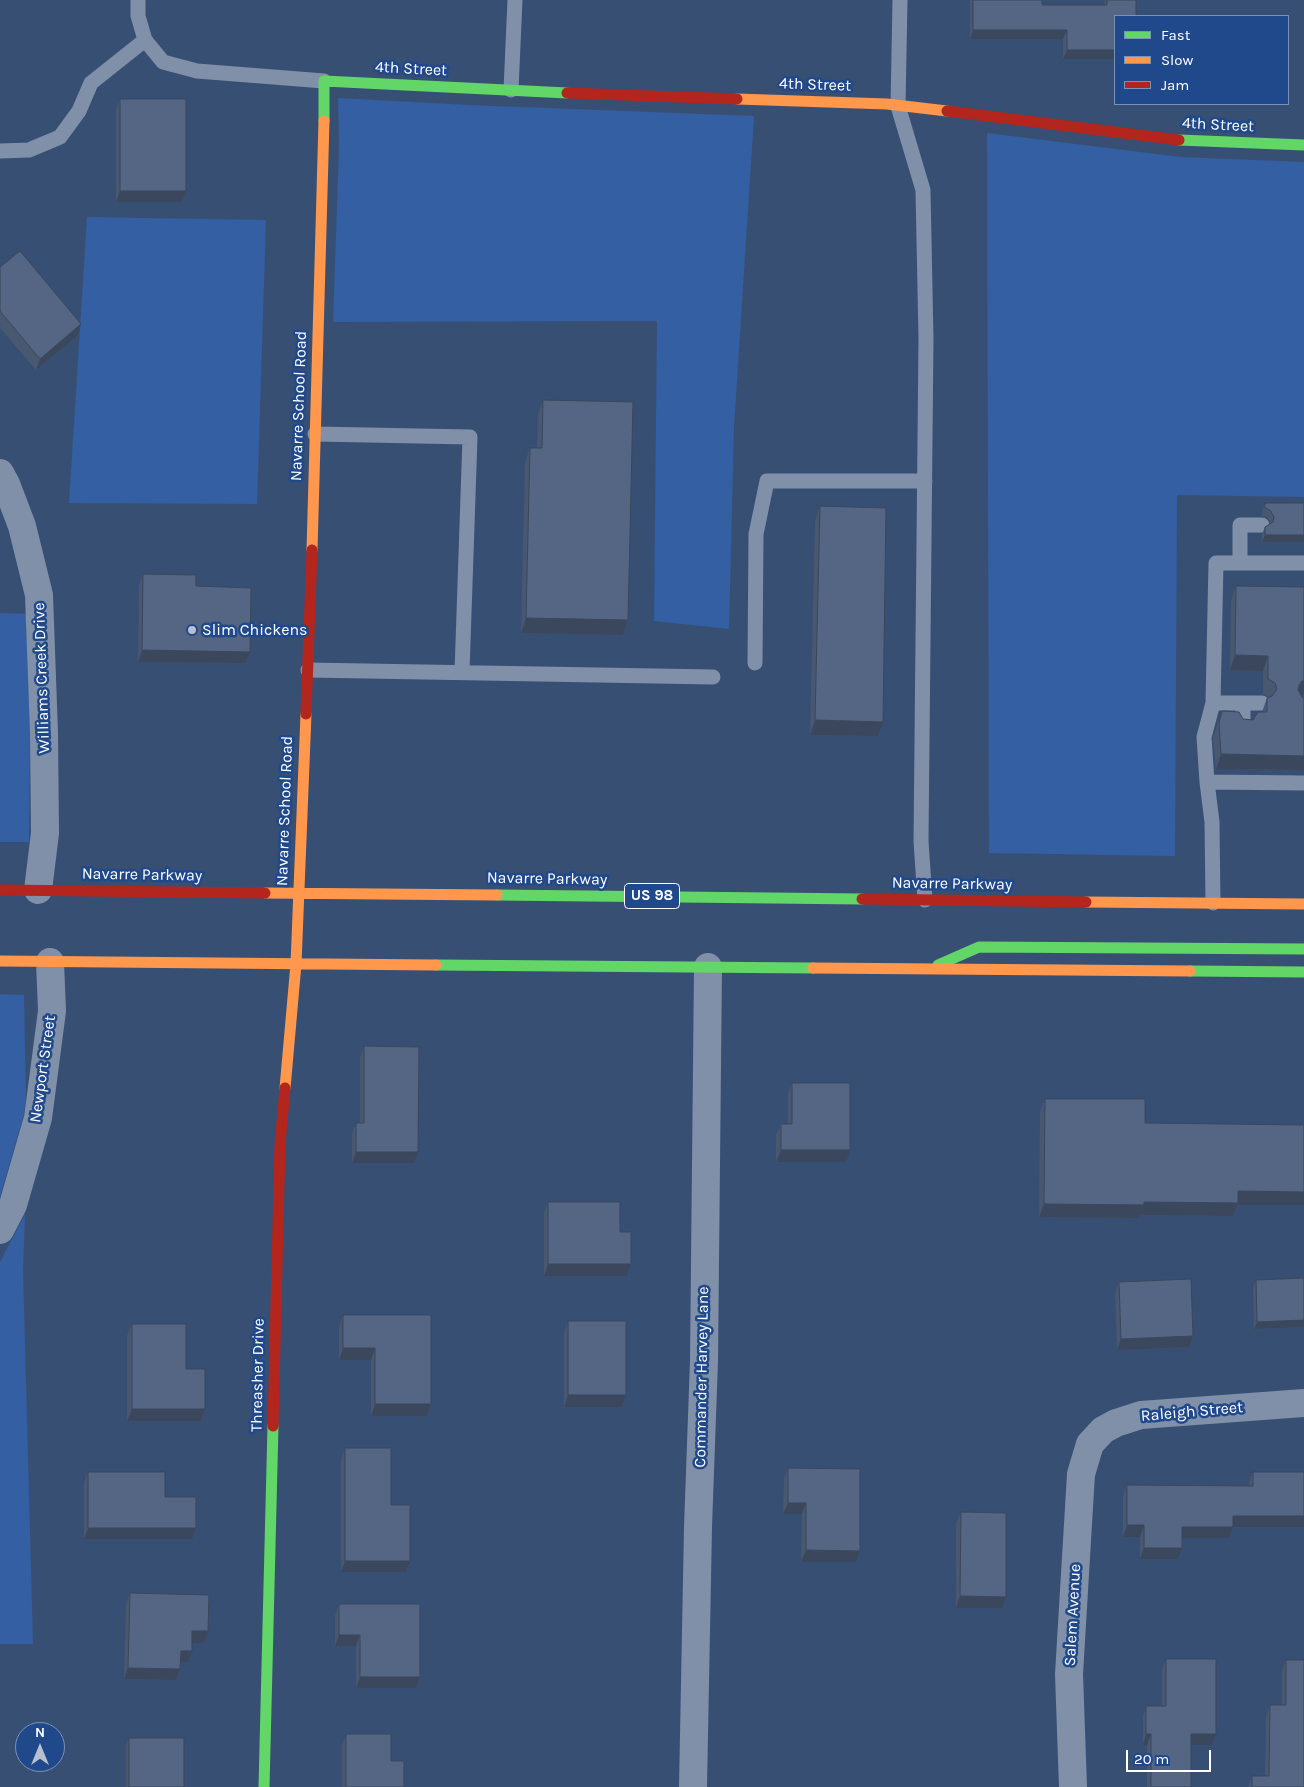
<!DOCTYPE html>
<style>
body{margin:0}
#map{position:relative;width:1304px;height:1787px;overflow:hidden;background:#384f74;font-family:Karla,sans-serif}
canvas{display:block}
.legend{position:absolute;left:1114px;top:15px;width:175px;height:90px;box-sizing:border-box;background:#20498c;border:1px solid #7992ba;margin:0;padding:6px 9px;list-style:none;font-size:15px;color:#fff}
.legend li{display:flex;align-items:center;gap:10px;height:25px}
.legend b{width:25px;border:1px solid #7992ba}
.north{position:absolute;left:15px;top:1722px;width:50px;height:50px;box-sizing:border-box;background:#20498c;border:1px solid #7992ba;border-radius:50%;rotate:0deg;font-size:14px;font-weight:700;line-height:20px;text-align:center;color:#fff}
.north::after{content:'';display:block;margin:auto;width:18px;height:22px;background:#b9c1ce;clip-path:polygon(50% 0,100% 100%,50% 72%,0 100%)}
.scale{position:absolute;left:1126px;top:1750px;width:85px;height:22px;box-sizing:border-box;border:2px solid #fff;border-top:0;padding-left:6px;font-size:15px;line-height:18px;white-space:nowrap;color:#fff;-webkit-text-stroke:4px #20498c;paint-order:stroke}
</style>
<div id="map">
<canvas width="1304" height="1787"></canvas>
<ul class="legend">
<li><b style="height:6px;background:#63d668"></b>Fast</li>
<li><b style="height:6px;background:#ff974d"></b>Slow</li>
<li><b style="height:6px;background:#b3261e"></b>Jam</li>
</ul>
<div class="north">N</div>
<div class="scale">20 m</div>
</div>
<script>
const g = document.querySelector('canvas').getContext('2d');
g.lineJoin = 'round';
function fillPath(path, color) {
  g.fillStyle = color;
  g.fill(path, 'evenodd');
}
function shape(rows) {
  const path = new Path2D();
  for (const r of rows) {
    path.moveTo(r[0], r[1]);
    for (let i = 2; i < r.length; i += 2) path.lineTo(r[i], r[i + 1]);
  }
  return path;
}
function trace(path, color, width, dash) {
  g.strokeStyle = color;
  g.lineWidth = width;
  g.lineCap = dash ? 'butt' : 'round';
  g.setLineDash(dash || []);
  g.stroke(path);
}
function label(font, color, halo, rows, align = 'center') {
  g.font = font + ' Karla,sans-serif';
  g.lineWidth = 5;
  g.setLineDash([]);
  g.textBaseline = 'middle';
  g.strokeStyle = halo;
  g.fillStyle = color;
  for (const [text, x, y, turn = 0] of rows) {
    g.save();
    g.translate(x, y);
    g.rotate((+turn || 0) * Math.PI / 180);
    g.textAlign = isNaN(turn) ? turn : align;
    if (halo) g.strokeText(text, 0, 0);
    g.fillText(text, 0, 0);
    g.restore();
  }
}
const green = shape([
 [338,98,468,105,754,116,734,427,729,629,654,621,657,321,333,322,339,148],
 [987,133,1180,157,1304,162,1304,497,1177,495,1175,856,989,853],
 [87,217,266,220,257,504,69,503],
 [0,613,26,614,30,733,29,842,0,842],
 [0,994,24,995,26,1099,24,1114,0,1197],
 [25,1214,23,1270,33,1644,0,1644,0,1262]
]);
const lane = shape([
 [138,0,138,16,145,40,163,62,197,71,324,81],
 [900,0,898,106,923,190,926,339,921,841,925,900],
 [511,90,515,0],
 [0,151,29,150,60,137,79,111,91,83,145,40],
 [315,434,470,437,462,672],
 [1240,563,1240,525,1262,525],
 [1304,563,1216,563,1213,703,1204,737,1207,782,1304,783],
 [755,663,756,534,767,481,925,481],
 [308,670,713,677],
 [1213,703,1262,703],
 [1243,703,1243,726],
 [1207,782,1212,822,1213,903]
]);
const street = shape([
 [0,473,6,484,22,526,39,595,44,733,45,833,38,890],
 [0,1230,13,1205,38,1118,52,1011,50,962],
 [693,1787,698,1527,704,1361,708,967],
 [1073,1787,1069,1674,1081,1474,1090,1444,1103,1430,1116,1423,1141,1415,1304,1403]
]);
const fast = shape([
 [324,121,324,81,567,93],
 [1179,140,1304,145],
 [497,895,862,899],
 [436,965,813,968],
 [938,965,979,947,1304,949],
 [1190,971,1304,972],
 [264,1787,273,1426]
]);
const slow = shape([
 [737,99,887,104,947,111],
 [312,550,324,121],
 [265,893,497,895],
 [1086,902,1304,904],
 [0,961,436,965],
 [813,968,1190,971],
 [285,1088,296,964,306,714]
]);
const jam = shape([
 [567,93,737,99],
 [947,111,1179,140],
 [306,714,312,550],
 [0,890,265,893],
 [862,899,1086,902],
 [273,1426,280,1144,285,1088]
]);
const wall = shape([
 [970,0,1042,0,1042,5,1104,5,1105,0,1136,0,1115,59,1063,59,1063,39,970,39],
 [120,99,186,191,182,202,116,202,116,110],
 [0,267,77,336,36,370,0,328],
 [543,400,628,620,623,635,521,633,525,462,530,448,537,448,538,415],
 [1265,503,1304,542,1262,542,1262,534,1265,527,1271,523,1267,517,1262,516,1262,511],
 [820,506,878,736,810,735,815,521],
 [143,574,196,586,245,663,138,662,139,585],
 [1236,586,1304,587,1304,691,1303,695,1301,695,1302,697,1304,698,1304,770,1216,769,1213,738,1222,711,1243,719,1253,720,1262,712,1267,698,1269,697,1263,694,1263,671,1230,670,1231,601],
 [364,1046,414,1163,352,1163,352,1134,356,1123,360,1123,360,1057],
 [792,1083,846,1162,776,1162,776,1135,781,1124,788,1124,788,1094],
 [1045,1099,1145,1123,1237,1205,1233,1216,1140,1215,1139,1218,1039,1217,1040,1112],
 [548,1202,620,1232,631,1264,627,1276,544,1276,544,1213],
 [1304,1278,1304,1327,1254,1329,1253,1287,1256,1280],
 [1119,1282,1193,1336,1189,1347,1117,1350,1115,1293],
 [343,1315,431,1404,427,1416,371,1416,371,1360,339,1360,339,1327],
 [568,1321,626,1395,622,1407,564,1407,564,1332],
 [132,1324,186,1369,205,1409,201,1421,127,1421,127,1336],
 [345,1448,391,1505,410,1561,406,1572,341,1572,341,1459],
 [788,1468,860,1551,856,1562,801,1562,802,1514,783,1514,784,1479],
 [88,1472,165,1497,196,1528,192,1539,84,1539,84,1483],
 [1253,1472,1304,1527,1233,1527,1229,1538,1182,1538,1178,1559,1140,1559,1140,1537,1123,1537,1123,1496,1127,1485,1249,1486,1249,1483],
 [961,1512,1002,1608,956,1608,956,1523],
 [130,1593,208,1631,204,1643,192,1643,192,1651,188,1662,180,1662,180,1669,176,1680,124,1679,126,1605],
 [339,1604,420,1677,416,1688,356,1688,356,1646,335,1646,335,1616],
 [1166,1659,1216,1734,1212,1745,1191,1745,1191,1787,1147,1787,1147,1745,1143,1745,1143,1716,1146,1706,1162,1706,1162,1669],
 [1286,1660,1304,1787,1248,1787,1252,1776,1265,1776,1266,1716,1270,1705,1282,1705,1282,1671],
 [346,1734,391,1761,404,1787,342,1787,342,1746],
 [129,1738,184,1787,126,1787,126,1746]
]);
const shadedWall = shape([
 [973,30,1067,30,1063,39,970,39],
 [1067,50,1115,50,1115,59,1063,59],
 [120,191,186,191,182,202,116,202],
 [81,324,77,336,36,370,40,359],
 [1265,535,1304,535,1304,542,1262,542],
 [526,618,628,620,623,635,521,633],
 [142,650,250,652,245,663,138,662],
 [1235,655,1268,656,1263,671,1230,670],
 [1302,681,1304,681,1304,691,1303,695,1297,696,1299,685],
 [815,720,883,722,878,736,810,735],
 [1221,754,1304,756,1304,770,1216,769],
 [781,1150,850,1150,846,1162,776,1162],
 [356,1152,418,1152,414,1163,352,1163],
 [1238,1191,1304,1192,1304,1205,1237,1205,1233,1216,1140,1215,1139,1218,1039,1217,1044,1204,1144,1202],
 [548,1264,631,1264,627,1276,544,1276],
 [1304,1320,1304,1327,1254,1329,1257,1322],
 [1193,1336,1189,1347,1117,1350,1121,1339],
 [343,1348,375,1348,371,1360,339,1360],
 [568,1395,626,1395,622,1407,564,1407],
 [375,1404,431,1404,427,1416,371,1416],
 [132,1409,205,1409,201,1421,127,1421],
 [788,1503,806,1503,802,1514,783,1514],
 [1233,1516,1304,1516,1304,1527,1233,1527,1229,1538,1178,1538,1182,1527],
 [1127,1525,1144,1525,1140,1537,1123,1537],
 [88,1528,196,1528,192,1539,84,1539],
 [1144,1548,1182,1548,1178,1559,1140,1559],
 [806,1550,860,1551,856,1562,801,1562],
 [345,1561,410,1561,406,1572,341,1572],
 [960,1596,1006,1597,1002,1608,956,1608],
 [192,1631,208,1631,204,1643,188,1643],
 [339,1635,360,1635,356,1646,335,1646],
 [181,1651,192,1651,188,1662,177,1662],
 [128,1668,180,1669,176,1680,124,1679],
 [360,1677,420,1677,416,1688,356,1688],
 [1146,1734,1151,1734,1147,1745,1143,1745],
 [1191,1734,1216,1734,1212,1745,1188,1745]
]);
const building = shape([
 [973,0,1042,0,1042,5,1107,5,1107,0,1136,0,1136,16,1115,16,1115,50,1067,50,1067,30,973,30,973,0],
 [120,99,186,99,186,191,120,191,120,99],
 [20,251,81,324,40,359,0,311,0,267,20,251],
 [543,400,633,402,628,620,526,618,530,448,542,448,543,400],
 [1265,503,1304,503,1304,535,1265,535,1265,527,1273,522,1274,517,1270,510,1265,508,1265,503],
 [820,506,886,508,883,722,815,720,820,506],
 [143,574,196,575,196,586,251,588,250,652,142,650,143,574],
 [1236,586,1304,587,1304,681,1302,681,1299,685,1298,690,1302,697,1304,698,1304,756,1221,754,1219,723,1222,711,1239,712,1243,719,1253,720,1258,712,1267,712,1267,698,1272,696,1277,689,1275,683,1268,679,1268,656,1235,655,1236,586],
 [364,1046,419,1047,418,1152,356,1152,356,1123,364,1123,364,1046],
 [792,1083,850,1083,850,1150,781,1150,781,1124,792,1124,792,1083],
 [1045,1099,1145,1099,1145,1123,1304,1125,1304,1192,1238,1191,1238,1203,1144,1202,1144,1205,1044,1204,1045,1099],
 [548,1202,620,1202,620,1232,631,1232,631,1264,548,1264,548,1202],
 [1304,1278,1304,1320,1257,1322,1256,1280,1304,1278],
 [1191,1279,1193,1336,1121,1339,1119,1282,1191,1279],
 [343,1315,431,1315,431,1404,375,1404,375,1348,343,1348,343,1315],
 [568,1321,626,1321,626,1395,568,1395,568,1321],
 [132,1324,186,1324,186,1369,205,1369,205,1409,132,1409,132,1324],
 [345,1448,391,1448,391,1505,410,1505,410,1561,345,1561,345,1448],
 [788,1468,860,1469,860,1551,806,1550,806,1503,788,1503,788,1468],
 [88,1472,165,1472,165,1497,196,1497,196,1528,88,1528,88,1472],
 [1253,1472,1304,1472,1304,1516,1233,1516,1233,1527,1182,1527,1182,1548,1144,1548,1144,1525,1127,1525,1127,1485,1253,1486,1253,1472],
 [961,1512,1006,1513,1006,1597,960,1596,961,1512],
 [130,1593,209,1595,208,1631,192,1631,192,1651,181,1651,180,1669,128,1668,130,1593],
 [339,1604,420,1604,420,1677,360,1677,360,1635,339,1635,339,1604],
 [1166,1659,1216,1659,1216,1734,1191,1734,1191,1787,1151,1787,1151,1734,1146,1734,1146,1706,1166,1706,1166,1659],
 [1286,1660,1304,1660,1304,1787,1252,1787,1252,1776,1269,1776,1270,1705,1286,1705,1286,1660],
 [346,1734,391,1734,391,1761,404,1761,404,1787,346,1787,346,1734],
 [129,1738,184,1738,184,1787,129,1787,129,1738]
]);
const markers = [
 [192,630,5,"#b9c1ce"]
];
const shields = [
 [652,896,55]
];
const shieldNames = [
 ["US 98",652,896]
];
const streetNames = [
 ["4th Street",411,69,3],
 ["4th Street",815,85,2],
 ["4th Street",1218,125,3],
 ["Navarre School Road",299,406,-88],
 ["Williams Creek Drive",42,678,-92],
 ["Navarre School Road",285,811,-88],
 ["Navarre Parkway",142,875,1],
 ["Navarre Parkway",547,879,1],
 ["Navarre Parkway",952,884,1],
 ["Newport Street",43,1069,-82],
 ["Threasher Drive",258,1375,-89],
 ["Commander Harvey Lane",702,1377,-89],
 ["Raleigh Street",1192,1412,-5],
 ["Salem Avenue",1073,1615,-87]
];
const poiNames = [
 ["Slim Chickens",202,630]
];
fillPath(green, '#345fa2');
trace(lane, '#7f90a8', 15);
trace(street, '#7f90a8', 28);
trace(fast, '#63d668', 11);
trace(slow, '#ff974d', 11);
trace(jam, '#b3261e', 11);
fillPath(wall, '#485871');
fillPath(shadedWall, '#3b475c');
fillPath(building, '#546683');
trace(building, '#3b475c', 1);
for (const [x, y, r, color] of markers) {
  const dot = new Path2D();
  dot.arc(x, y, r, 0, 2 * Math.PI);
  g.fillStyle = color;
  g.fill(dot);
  trace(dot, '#20498c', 2);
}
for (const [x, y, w] of shields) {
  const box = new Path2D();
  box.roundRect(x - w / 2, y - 12.5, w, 25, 4);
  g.fillStyle = '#20498c';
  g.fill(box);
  trace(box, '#fff', 1);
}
label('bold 15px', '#fff', null, shieldNames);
label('16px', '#fff', '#20498c', streetNames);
label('16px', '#fff', '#20498c', poiNames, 'left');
</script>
